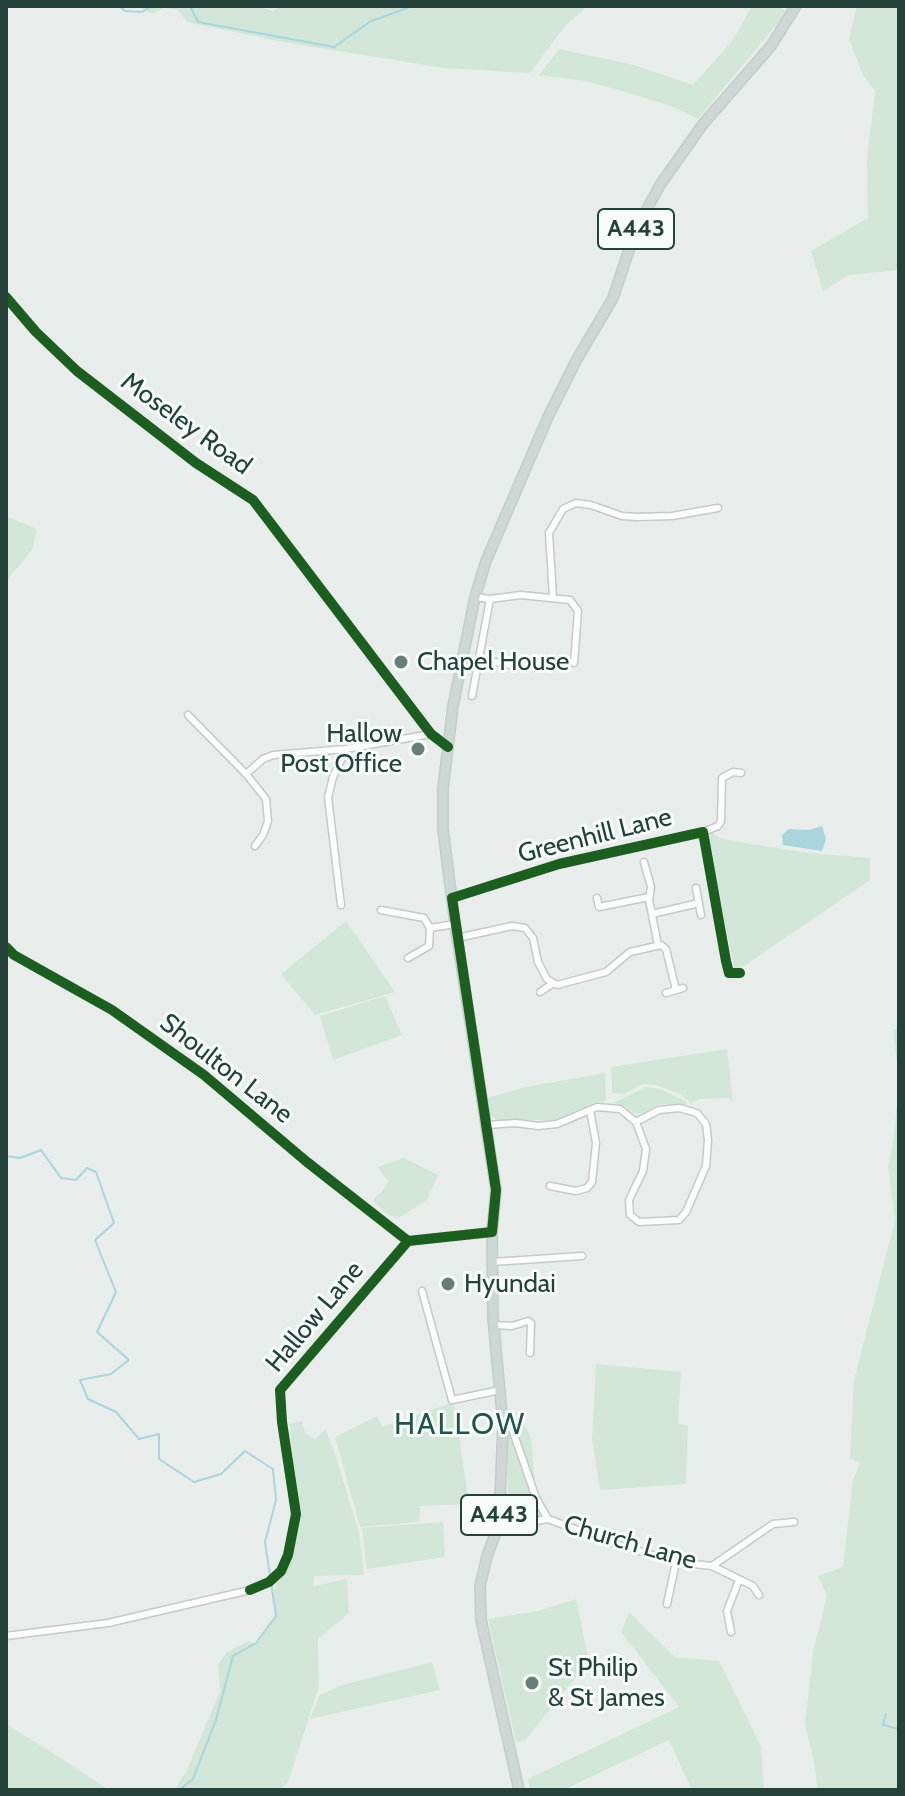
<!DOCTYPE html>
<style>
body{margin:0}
#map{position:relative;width:905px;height:1796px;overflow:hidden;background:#e8edeb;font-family:Cabin,sans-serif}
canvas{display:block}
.frame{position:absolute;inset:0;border:8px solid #24423a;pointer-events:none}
</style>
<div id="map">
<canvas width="905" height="1796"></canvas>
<div class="frame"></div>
</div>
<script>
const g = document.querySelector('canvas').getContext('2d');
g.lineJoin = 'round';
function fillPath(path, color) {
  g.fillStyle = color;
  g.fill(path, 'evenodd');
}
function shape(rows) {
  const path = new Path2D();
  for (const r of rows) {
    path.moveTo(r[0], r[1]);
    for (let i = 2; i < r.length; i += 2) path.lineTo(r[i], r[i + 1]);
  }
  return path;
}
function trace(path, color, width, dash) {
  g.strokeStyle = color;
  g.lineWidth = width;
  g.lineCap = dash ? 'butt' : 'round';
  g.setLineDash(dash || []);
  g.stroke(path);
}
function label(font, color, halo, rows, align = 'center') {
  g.font = font + ' Cabin,sans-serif';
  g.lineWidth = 6;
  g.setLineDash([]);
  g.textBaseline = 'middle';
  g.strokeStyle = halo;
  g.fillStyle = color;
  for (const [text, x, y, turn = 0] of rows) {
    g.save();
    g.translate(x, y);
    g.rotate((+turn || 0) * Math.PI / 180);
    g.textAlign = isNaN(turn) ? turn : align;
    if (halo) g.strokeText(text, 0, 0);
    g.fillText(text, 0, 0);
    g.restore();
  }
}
const green = shape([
 [138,6,256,6,273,11,281,6,587,6,565,26,530,73,444,68,283,42,187,22,178,10,163,8,152,14],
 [752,6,777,6,787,12,698,119,671,106,622,91,585,81,539,75,559,49,634,65,693,85,732,41],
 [857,6,899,6,899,270,849,275,823,291,811,251,868,218,867,158,875,91,863,75,849,39],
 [6,516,37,529,32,550,6,581],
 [712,832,720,838,733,841,809,853,870,858,870,880,735,972,708,839],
 [346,921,395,992,315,1015,281,974],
 [385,996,402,1035,333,1060,320,1016],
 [899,1027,899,1790,817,1790,815,1766,805,1724,813,1652,827,1596,818,1576,843,1567,853,1480,860,1463,850,1458,854,1380,895,1220,888,1167,894,1138,899,1078,893,1030],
 [727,1049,733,1102,729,1098,699,1099,691,1103,680,1094,657,1085,643,1084,624,1094,612,1093,611,1067],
 [605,1073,606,1101,593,1103,556,1120,497,1120,490,1115,488,1098,526,1087],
 [646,1087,660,1089,685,1101,687,1105,660,1104,643,1113,634,1113,623,1105,613,1103],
 [404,1158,438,1175,427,1200,397,1219,384,1212,373,1200,386,1187,388,1182,378,1167],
 [596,1364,681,1372,678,1424,688,1425,686,1484,600,1490,592,1440],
 [454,1402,469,1504,420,1506,419,1522,360,1527,335,1437,377,1416,382,1427],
 [511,1419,524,1424,531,1438,536,1498,548,1519,504,1523,508,1503,507,1431],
 [302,1421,305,1432,315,1440,325,1429,333,1448,359,1532,364,1575,314,1576,313,1586,347,1579,349,1613,318,1639,319,1687,288,1782,281,1790,174,1790,187,1770,220,1691,218,1664,227,1652,248,1641,254,1644,276,1616,273,1593,297,1531,290,1424],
 [443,1522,445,1557,367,1569,362,1528],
 [576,1599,589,1661,526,1739,516,1743,488,1619,538,1611],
 [629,1612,675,1657,719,1661,761,1746,764,1790,692,1790,669,1740,563,1790,530,1790,528,1779,679,1707,621,1632],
 [432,1662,440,1690,310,1719,319,1696,342,1685],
 [6,1724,59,1757,109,1790,6,1790]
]);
const water = shape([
 [822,826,826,839,822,851,783,845,782,835,789,829,809,830]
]);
const stream = shape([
 [119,6,125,11,142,12,151,6],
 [190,6,198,22,334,47,371,21,413,6],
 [6,1156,20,1158,41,1150,61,1178,76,1180,87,1168,96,1172,114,1223,95,1240,116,1292,97,1332,129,1360,111,1374,80,1380,88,1399,116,1412,139,1439,159,1434,159,1459,194,1482,221,1474,245,1451,273,1469,276,1500,265,1542,270,1575],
 [886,1714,883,1725,899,1729],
 [179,1790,193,1779,216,1720,233,1656,256,1643,276,1616,271,1582]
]);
const minor = shape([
 [553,597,549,533,563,509,576,503,591,505,622,516,637,517,672,516,718,508],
 [490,599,521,595,570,600,578,611,574,663],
 [478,659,511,665],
 [472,696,490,599,475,597],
 [188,715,246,774,266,799,268,821,263,835,255,846],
 [246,774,263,759,273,755,346,749],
 [703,832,726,961,729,973,740,973],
 [644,862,651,887,649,900,658,945],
 [696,888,701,915],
 [452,898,559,864,703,832,718,826,721,821,722,778,733,772,741,773],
 [597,898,599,907,649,897],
 [341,905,328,797,333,777,346,749,431,734],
 [381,910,424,918,430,928,455,924],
 [652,914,699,903],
 [457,938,512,926,525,928,533,938,538,962,547,979,557,985,606,972,630,952,661,945,666,949,676,990],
 [6,947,14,955,112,1010,204,1075,307,1162,408,1241,280,1390,282,1422,296,1514,288,1555,281,1571,269,1582,250,1590,108,1623,6,1636],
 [408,958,429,946,430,928],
 [540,992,552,984],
 [666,993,683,988],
 [487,1125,516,1123,538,1126,557,1124,597,1107,620,1109,636,1122,646,1149,643,1171,629,1200,630,1215,639,1222,679,1220,686,1212,706,1166,708,1140,706,1124,697,1113,679,1108,659,1110,636,1122],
 [550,1186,576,1191,587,1188,592,1182,596,1143,590,1110],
 [492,1262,582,1256],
 [422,1291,452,1400,500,1390],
 [494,1325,512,1326,528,1321,531,1323,530,1353],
 [503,1424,510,1423,536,1498,548,1519],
 [498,1527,548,1519,613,1543,676,1562,712,1566,773,1524,794,1522],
 [712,1566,753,1586,759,1595],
 [667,1604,676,1562],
 [731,1632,727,1611,739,1580]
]);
const tertiary = shape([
 [6,297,36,332,77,371,196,463,253,500,431,734,448,747],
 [408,1241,492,1232]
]);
const primary = shape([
 [519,1790,481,1620,480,1586,487,1556,498,1527,500,1500,503,1424,493,1318,492,1232,496,1190,455,924,443,829,443,788,453,706,475,597,486,561,548,417,576,361,613,298,636,229,660,185,703,124,771,46,796,6]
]);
const cycleway = shape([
 [6,297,36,332,77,371,196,463,253,500,431,734,448,747],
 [6,947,14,955,112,1010,204,1075,307,1162,408,1241],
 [250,1590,269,1582,281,1571,288,1555,296,1514,282,1422,280,1390,408,1241,492,1232,496,1190,452,898,559,864,703,832,726,961,729,973,740,973]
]);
const markers = [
 [401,662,8,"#697e78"],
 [418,749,8,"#697e78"],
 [448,1284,8,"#697e78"],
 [532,1683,8,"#697e78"]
];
const shields = [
 [636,229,76],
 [499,1515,76]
];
const shieldNames = [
 ["A443",636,229],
 ["A443",499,1515]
];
const streetNames = [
 ["Moseley Road",186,424,36],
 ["Greenhill Lane",595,836,-14],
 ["Shoulton Lane",226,1069,38],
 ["Hallow Lane",315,1317,-50],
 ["Church Lane",630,1543,16]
];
const poiNames = [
 ["Chapel House",417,662],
 ["Hallow",402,734,"right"],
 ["Post Office",402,764,"right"],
 ["Hyundai",464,1284],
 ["St Philip",548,1668],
 ["& St James",548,1698]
];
const quarterNames = [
 ["HALLOW",460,1425]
];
fillPath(green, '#d1e6d8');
fillPath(water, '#a9d4db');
trace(stream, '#a9d4db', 2);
trace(minor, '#c5cac8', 9);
trace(tertiary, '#c5cac8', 10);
trace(primary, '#c3ccc9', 12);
trace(minor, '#fcfcfc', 6);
trace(tertiary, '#fcfcfc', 7);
trace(primary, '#cfd7d5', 9);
trace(cycleway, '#1b5e20', 10);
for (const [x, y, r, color] of markers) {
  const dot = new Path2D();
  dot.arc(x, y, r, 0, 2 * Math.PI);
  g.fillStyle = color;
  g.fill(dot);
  trace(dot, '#f7fbf9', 3);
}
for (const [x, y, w] of shields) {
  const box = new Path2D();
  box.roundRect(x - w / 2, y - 20, w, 40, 6);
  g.fillStyle = '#f7fbf9';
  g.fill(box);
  trace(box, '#24423a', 2);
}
label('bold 24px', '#24423a', null, shieldNames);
label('26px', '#24423a', '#f7fbf9', streetNames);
label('26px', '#24423a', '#f7fbf9', poiNames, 'left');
g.letterSpacing = '2px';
label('30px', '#1f5548', '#f7fbf9', quarterNames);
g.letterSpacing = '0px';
</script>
